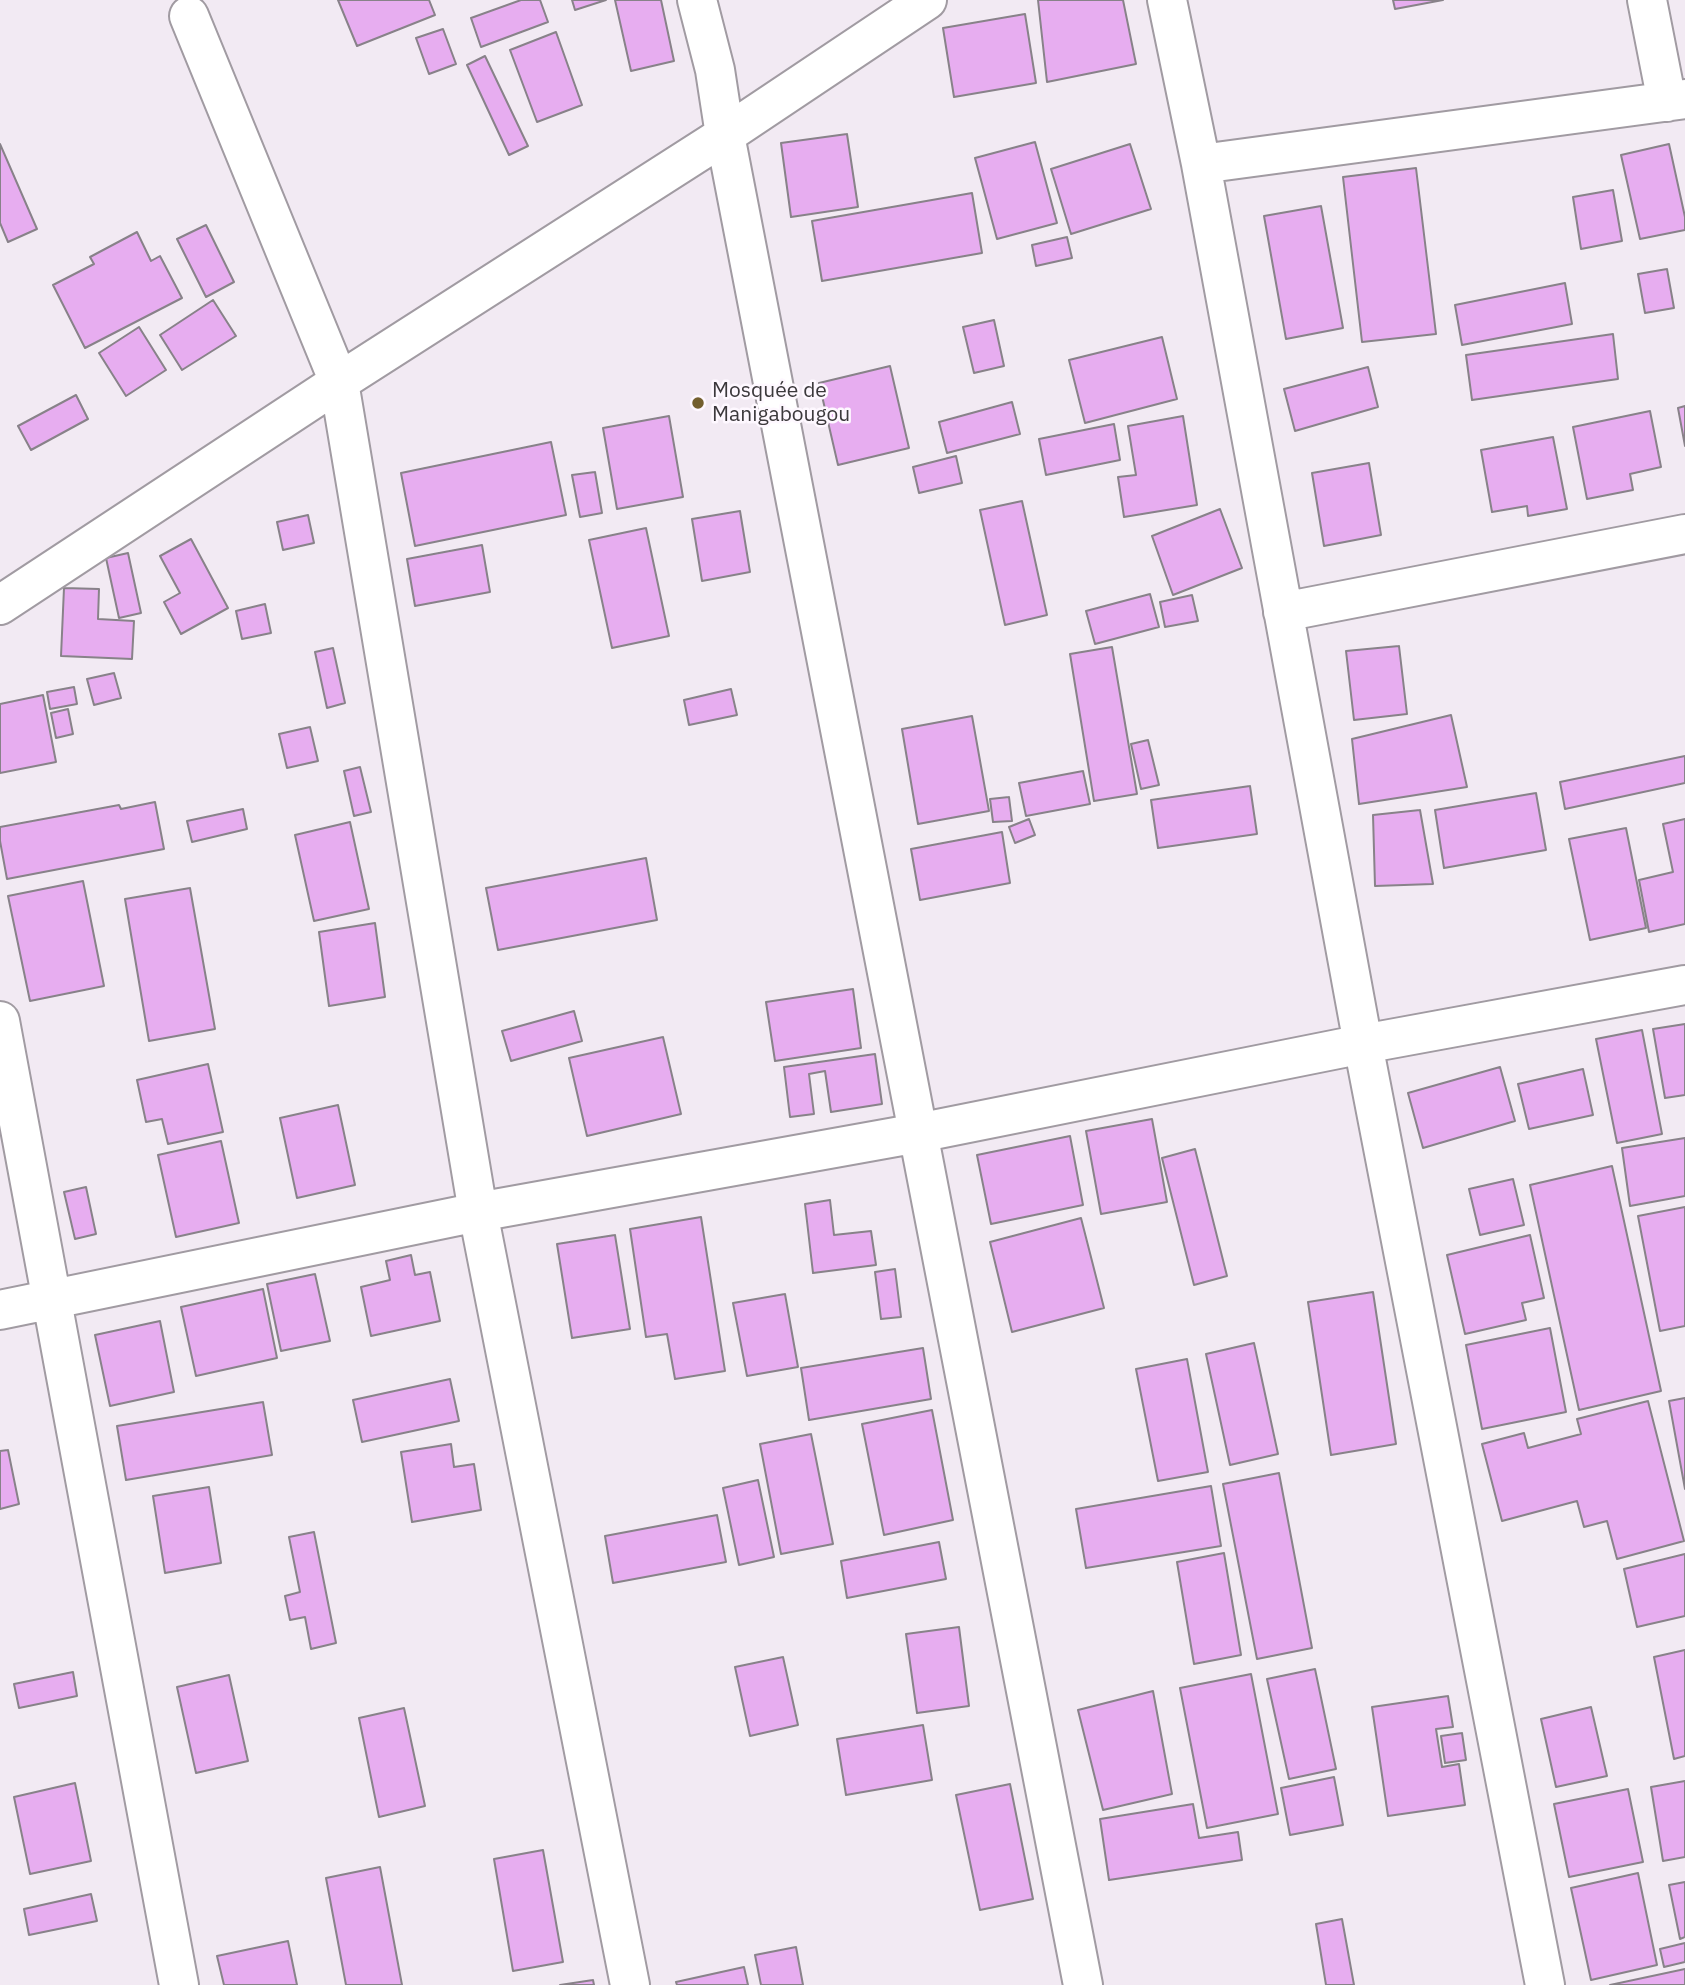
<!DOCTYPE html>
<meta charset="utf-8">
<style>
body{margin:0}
canvas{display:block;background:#f2eaf3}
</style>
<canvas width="1685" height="1985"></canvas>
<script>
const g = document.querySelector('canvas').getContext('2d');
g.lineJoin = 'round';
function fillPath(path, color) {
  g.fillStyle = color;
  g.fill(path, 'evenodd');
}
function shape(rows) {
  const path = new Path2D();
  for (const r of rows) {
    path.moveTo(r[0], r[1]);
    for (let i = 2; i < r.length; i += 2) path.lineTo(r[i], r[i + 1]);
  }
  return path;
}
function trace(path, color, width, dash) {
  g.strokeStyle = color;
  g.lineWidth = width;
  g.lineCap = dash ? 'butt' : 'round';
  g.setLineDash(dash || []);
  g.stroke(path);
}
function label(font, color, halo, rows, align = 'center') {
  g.font = font + ' "IBM Plex Sans",sans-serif';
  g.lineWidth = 5;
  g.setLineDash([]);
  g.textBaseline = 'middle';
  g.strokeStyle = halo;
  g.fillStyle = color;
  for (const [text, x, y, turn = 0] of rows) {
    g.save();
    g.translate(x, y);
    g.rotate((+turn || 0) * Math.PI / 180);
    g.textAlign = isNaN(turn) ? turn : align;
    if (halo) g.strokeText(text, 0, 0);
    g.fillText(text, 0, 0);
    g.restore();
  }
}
const building = shape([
 [338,0,429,0,435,15,357,46,338,0],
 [521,0,540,0,548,22,481,47,471,18,521,0],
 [572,0,606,0,575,10,572,0],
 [615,0,661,0,674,61,631,71,615,0],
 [1038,0,1123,0,1136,64,1047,82,1038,0],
 [1393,0,1443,0,1395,9,1393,0],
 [1025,14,1036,83,954,97,943,28,1025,14],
 [443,29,456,64,429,74,416,38,443,29],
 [556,32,582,105,537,122,510,50,556,32],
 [485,56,528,146,509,155,467,65,485,56],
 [847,134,858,207,791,217,781,143,847,134],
 [1035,142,1057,223,997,239,975,158,1035,142],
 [0,144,37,229,8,242,0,223,0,144],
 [1130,144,1151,209,1071,234,1051,169,1130,144],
 [1669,144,1685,217,1685,230,1640,239,1621,155,1669,144],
 [1416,168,1436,334,1362,342,1343,177,1416,168],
 [1613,190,1622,241,1581,249,1573,197,1613,190],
 [972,193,982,253,822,281,812,221,972,193],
 [1321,206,1343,328,1286,339,1264,216,1321,206],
 [206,225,234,282,206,297,177,239,206,225],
 [137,232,151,261,160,256,182,298,85,348,53,285,94,264,90,257,137,232],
 [1067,237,1072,258,1036,266,1032,245,1067,237],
 [1667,269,1674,308,1645,313,1638,274,1667,269],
 [1565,283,1572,324,1462,345,1455,305,1565,283],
 [213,300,236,336,182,370,160,335,213,300],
 [994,320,1004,366,974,373,963,327,994,320],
 [139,327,166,370,126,396,99,353,139,327],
 [1613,334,1618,379,1472,400,1466,355,1613,334],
 [1162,337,1177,399,1085,423,1069,360,1162,337],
 [890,366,909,448,838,465,819,383,890,366],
 [1368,367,1378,407,1295,431,1284,389,1368,367],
 [76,395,88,419,31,450,18,426,76,395],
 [1012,402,1020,434,947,453,939,422,1012,402],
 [1685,406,1685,446,1678,408,1685,406],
 [1650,411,1661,467,1630,474,1633,490,1587,499,1573,427,1650,411],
 [669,416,683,497,617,509,603,428,669,416],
 [1183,416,1197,505,1124,517,1118,477,1136,475,1128,426,1183,416],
 [1114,424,1120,460,1046,475,1039,439,1114,424],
 [1553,437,1567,509,1528,516,1527,506,1492,512,1481,450,1553,437],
 [551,442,566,515,415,546,401,473,551,442],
 [956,456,962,483,919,493,913,467,956,456],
 [1369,463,1381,535,1324,546,1312,473,1369,463],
 [595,472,602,513,580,517,572,475,595,472],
 [1022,501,1047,615,1005,625,980,510,1022,501],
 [1220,509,1242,568,1173,595,1152,536,1220,509],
 [740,511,750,572,702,581,692,519,740,511],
 [308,515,314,543,283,550,277,522,308,515],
 [646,528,669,636,612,648,589,540,646,528],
 [191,539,228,608,181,634,164,602,180,593,160,556,191,539],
 [482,545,490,592,415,606,407,559,482,545],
 [128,553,141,613,119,618,106,558,128,553],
 [64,588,99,589,98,619,134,621,132,659,61,656,64,588],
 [1150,594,1159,627,1095,644,1086,611,1150,594],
 [1192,595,1198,621,1165,627,1160,602,1192,595],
 [265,604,271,633,242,639,236,611,265,604],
 [1399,646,1407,714,1354,720,1346,651,1399,646],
 [1112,647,1137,794,1094,801,1070,654,1112,647],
 [333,648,345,703,327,708,315,652,333,648],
 [114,673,121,698,94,705,87,679,114,673],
 [74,687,77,704,50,709,47,692,74,687],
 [731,689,737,715,689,725,684,700,731,689],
 [43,695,56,762,0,773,0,704,43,695],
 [68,709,73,734,56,738,51,713,68,709],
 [1451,715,1467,787,1359,804,1352,739,1451,715],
 [972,716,989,811,918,824,902,729,972,716],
 [310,727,318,761,287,768,279,734,310,727],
 [1148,740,1159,785,1141,789,1131,744,1148,740],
 [1685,756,1685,783,1565,809,1560,782,1685,756],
 [360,767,371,812,354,816,344,771,360,767],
 [1083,771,1090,804,1026,816,1019,783,1083,771],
 [1250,786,1257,834,1158,848,1151,800,1250,786],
 [1536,793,1546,850,1444,868,1435,810,1536,793],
 [1009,797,1012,821,993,822,990,799,1009,797],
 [155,802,164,849,7,879,0,841,0,827,119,805,121,809,155,802],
 [243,809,247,829,192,842,187,821,243,809],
 [1420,810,1433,884,1375,886,1373,815,1420,810],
 [1029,819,1035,835,1015,843,1009,827,1029,819],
 [1685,819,1685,924,1649,932,1639,880,1673,872,1663,824,1685,819],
 [350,822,369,909,314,921,295,835,350,822],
 [1626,828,1646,928,1590,940,1569,839,1626,828],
 [1002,832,1010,883,920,900,911,849,1002,832],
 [646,858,657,920,498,950,486,888,646,858],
 [83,881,104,986,30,1001,8,896,83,881],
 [190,888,215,1029,149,1041,125,899,190,888],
 [375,923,385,997,329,1006,319,932,375,923],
 [853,989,861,1048,775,1061,766,1002,853,989],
 [574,1011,582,1041,511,1061,502,1031,574,1011],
 [1685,1024,1685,1095,1665,1098,1653,1029,1685,1024],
 [1642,1030,1662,1134,1617,1143,1596,1039,1642,1030],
 [663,1037,681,1114,587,1136,569,1058,663,1037],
 [875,1054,882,1104,831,1112,825,1071,809,1074,814,1114,790,1117,784,1067,875,1054],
 [208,1064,223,1132,168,1144,162,1119,146,1122,137,1080,208,1064],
 [1500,1067,1515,1121,1423,1148,1408,1093,1500,1067],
 [1583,1069,1593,1115,1529,1129,1518,1084,1583,1069],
 [338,1105,355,1185,297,1198,280,1118,338,1105],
 [1152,1119,1167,1202,1101,1214,1086,1131,1152,1119],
 [1070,1136,1083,1205,991,1224,977,1155,1070,1136],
 [1685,1138,1685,1196,1630,1206,1622,1148,1685,1138],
 [221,1141,239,1223,176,1237,158,1155,221,1141],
 [1195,1149,1227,1276,1194,1285,1162,1158,1195,1149],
 [1612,1166,1661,1391,1579,1410,1530,1185,1612,1166],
 [1513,1179,1524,1225,1480,1235,1469,1189,1513,1179],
 [86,1187,96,1234,75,1239,64,1192,86,1187],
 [830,1200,834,1235,871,1231,876,1265,813,1273,805,1204,830,1200],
 [1685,1207,1685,1326,1660,1331,1638,1216,1685,1207],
 [701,1217,725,1371,675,1379,667,1334,646,1337,630,1229,701,1217],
 [1081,1218,1104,1308,1012,1332,990,1242,1081,1218],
 [615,1235,630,1329,572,1338,557,1244,615,1235],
 [1530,1235,1544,1298,1522,1303,1526,1320,1465,1334,1447,1255,1530,1235],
 [411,1255,415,1275,430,1272,440,1321,371,1336,361,1287,390,1280,386,1261,411,1255],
 [895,1269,901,1317,881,1319,875,1272,895,1269],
 [315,1274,330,1341,281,1351,267,1284,315,1274],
 [263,1289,277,1358,196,1376,181,1307,263,1289],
 [1373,1292,1396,1444,1331,1455,1308,1302,1373,1292],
 [785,1294,798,1367,747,1376,733,1303,785,1294],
 [160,1321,174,1392,110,1406,95,1335,160,1321],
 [1550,1328,1566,1412,1482,1429,1466,1345,1550,1328],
 [1254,1343,1278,1454,1230,1465,1206,1354,1254,1343],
 [923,1348,931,1399,809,1420,801,1368,923,1348],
 [1187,1359,1208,1472,1158,1481,1136,1369,1187,1359],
 [450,1379,459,1421,362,1442,353,1400,450,1379],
 [1685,1398,1685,1489,1669,1401,1685,1398],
 [1648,1401,1684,1541,1617,1559,1607,1521,1584,1527,1577,1501,1502,1521,1482,1444,1524,1433,1528,1448,1581,1434,1577,1419,1648,1401],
 [263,1402,272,1455,126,1480,117,1426,263,1402],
 [932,1410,953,1520,884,1535,862,1424,932,1410],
 [811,1434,833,1544,781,1554,760,1444,811,1434],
 [451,1444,454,1467,474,1464,481,1510,412,1522,401,1452,451,1444],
 [8,1450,19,1504,0,1509,0,1451,8,1450],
 [1279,1473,1312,1648,1257,1659,1223,1484,1279,1473],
 [758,1480,774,1557,739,1565,723,1488,758,1480],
 [1211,1486,1221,1546,1086,1568,1076,1509,1211,1486],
 [209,1487,221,1563,165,1573,153,1496,209,1487],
 [717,1515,726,1562,613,1583,605,1536,717,1515],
 [314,1532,336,1643,311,1649,305,1617,290,1620,285,1596,300,1592,289,1537,314,1532],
 [939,1542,946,1579,847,1598,841,1561,939,1542],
 [1224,1553,1241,1655,1194,1664,1177,1562,1224,1553],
 [1685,1554,1685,1616,1637,1627,1624,1569,1685,1554],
 [959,1627,969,1706,917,1713,906,1634,959,1627],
 [1685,1650,1685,1756,1674,1759,1654,1657,1685,1650],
 [783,1657,798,1725,750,1736,735,1667,783,1657],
 [1315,1669,1336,1769,1289,1779,1267,1679,1315,1669],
 [73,1672,77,1696,19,1708,14,1684,73,1672],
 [1251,1674,1278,1814,1207,1828,1180,1688,1251,1674],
 [229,1675,248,1761,196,1773,177,1687,229,1675],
 [1153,1691,1172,1794,1103,1810,1078,1710,1153,1691],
 [1448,1696,1453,1727,1436,1729,1442,1767,1459,1764,1465,1805,1388,1816,1372,1707,1448,1696],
 [1591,1707,1607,1776,1556,1787,1541,1719,1591,1707],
 [404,1708,425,1806,379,1817,359,1718,404,1708],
 [923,1725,932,1780,846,1795,837,1739,923,1725],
 [1462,1733,1466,1760,1445,1763,1441,1736,1462,1733],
 [1334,1777,1343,1825,1290,1835,1281,1788,1334,1777],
 [1685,1781,1685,1857,1663,1861,1651,1787,1685,1781],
 [75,1783,91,1861,30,1874,14,1797,75,1783],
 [1010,1784,1033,1899,980,1910,956,1795,1010,1784],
 [1628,1789,1643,1862,1569,1877,1554,1804,1628,1789],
 [1193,1804,1199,1838,1238,1832,1242,1860,1109,1880,1100,1819,1193,1804],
 [543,1850,563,1962,513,1971,494,1859,543,1850],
 [380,1867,402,1985,346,1985,326,1878,380,1867],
 [1638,1873,1657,1965,1591,1980,1571,1888,1638,1873],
 [1685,1882,1685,1937,1680,1939,1669,1885,1685,1882],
 [91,1894,97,1921,29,1935,24,1909,91,1894],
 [1342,1919,1354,1985,1326,1985,1316,1924,1342,1919],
 [288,1941,297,1985,224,1985,217,1956,288,1941],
 [1685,1943,1685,1962,1664,1967,1660,1949,1685,1943],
 [796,1947,803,1985,761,1985,755,1955,796,1947],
 [744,1967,748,1985,677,1985,676,1982,744,1967],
 [1685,1969,1685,1985,1610,1985,1685,1969],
 [593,1980,594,1985,560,1985,593,1980]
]);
const street = shape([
 [697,0,715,70,725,135,1083,1985],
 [1167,0,1201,164,1363,1044,1545,1985],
 [1647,0,1667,102],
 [189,16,339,382,478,1212,630,1985],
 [1201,164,1685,99],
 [0,605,339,382,725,135,927,0],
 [1283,612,1685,534],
 [0,1021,179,1985],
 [0,1310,478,1212,918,1133,1363,1044,1685,985]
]);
const markers = [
 [698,403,7,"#735f2e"]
];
const poiNames = [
 ["Mosquée de",712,391],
 ["Manigabougou",712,415]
];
fillPath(building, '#e7adf0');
trace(building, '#888289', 2);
trace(street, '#a19ba2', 42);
trace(street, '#fff', 38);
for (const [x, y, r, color] of markers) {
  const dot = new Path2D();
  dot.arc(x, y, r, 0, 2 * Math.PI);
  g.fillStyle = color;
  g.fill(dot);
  trace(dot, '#fef8ff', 2.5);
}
label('21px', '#3c393c', '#fef8ff', poiNames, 'left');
</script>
